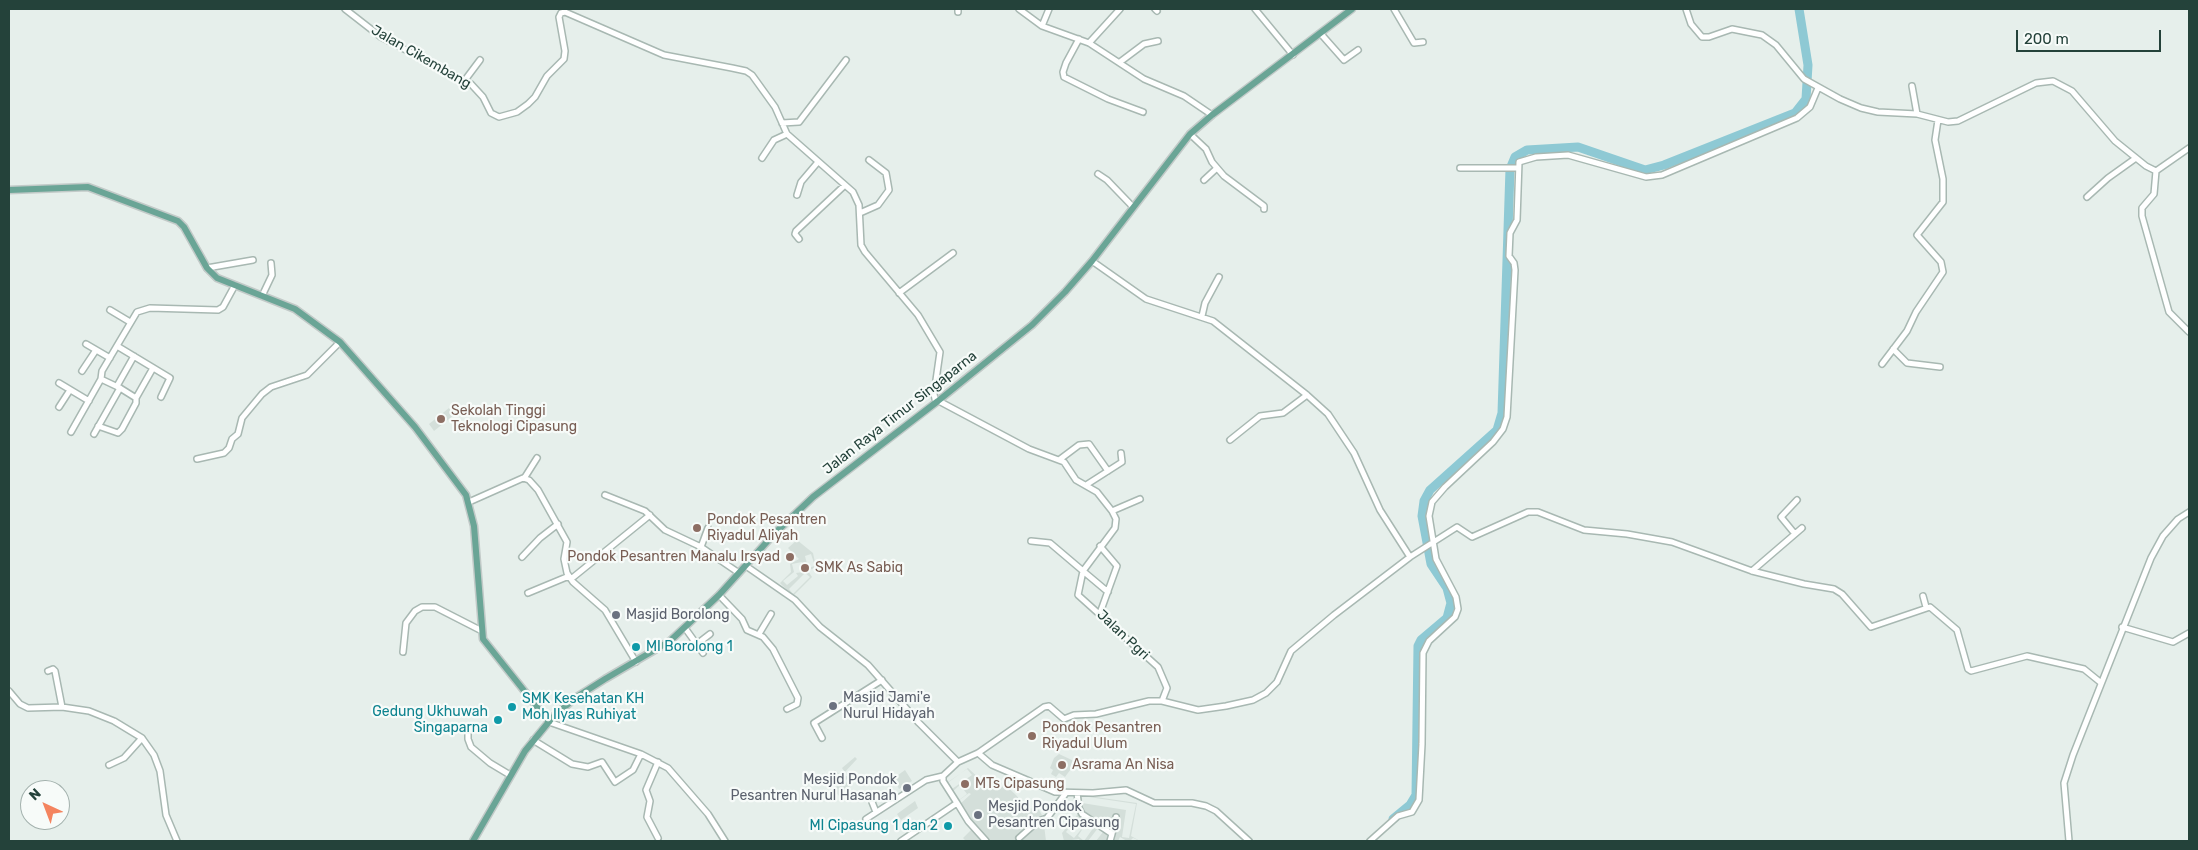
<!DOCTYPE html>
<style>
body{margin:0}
#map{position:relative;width:2198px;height:850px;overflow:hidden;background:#e6efeb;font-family:Rubik,sans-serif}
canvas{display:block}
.frame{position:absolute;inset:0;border:10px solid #24423a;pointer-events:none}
.north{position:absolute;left:20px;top:780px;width:50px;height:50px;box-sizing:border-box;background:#f7fbf9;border:1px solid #a3b1ad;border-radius:50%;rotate:317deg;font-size:14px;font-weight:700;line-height:20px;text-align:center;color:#24423a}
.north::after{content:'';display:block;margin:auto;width:18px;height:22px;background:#f4845f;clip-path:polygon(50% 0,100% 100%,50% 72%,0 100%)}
.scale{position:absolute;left:2016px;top:30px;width:145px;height:22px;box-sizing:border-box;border:2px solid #24423a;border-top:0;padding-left:6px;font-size:15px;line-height:18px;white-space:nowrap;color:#24423a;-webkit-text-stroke:4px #f7fbf9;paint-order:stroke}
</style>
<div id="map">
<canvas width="2198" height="850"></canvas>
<div class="frame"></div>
<div class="north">N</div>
<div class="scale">200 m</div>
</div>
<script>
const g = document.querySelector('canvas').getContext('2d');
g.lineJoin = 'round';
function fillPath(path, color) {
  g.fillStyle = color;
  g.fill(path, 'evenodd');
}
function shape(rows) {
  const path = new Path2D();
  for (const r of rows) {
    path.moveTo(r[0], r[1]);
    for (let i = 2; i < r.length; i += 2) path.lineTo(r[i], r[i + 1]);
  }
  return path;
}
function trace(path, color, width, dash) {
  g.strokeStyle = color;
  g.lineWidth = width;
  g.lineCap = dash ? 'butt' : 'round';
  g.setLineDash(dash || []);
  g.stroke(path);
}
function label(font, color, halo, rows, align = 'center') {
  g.font = font + ' Rubik,sans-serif';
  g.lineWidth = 4.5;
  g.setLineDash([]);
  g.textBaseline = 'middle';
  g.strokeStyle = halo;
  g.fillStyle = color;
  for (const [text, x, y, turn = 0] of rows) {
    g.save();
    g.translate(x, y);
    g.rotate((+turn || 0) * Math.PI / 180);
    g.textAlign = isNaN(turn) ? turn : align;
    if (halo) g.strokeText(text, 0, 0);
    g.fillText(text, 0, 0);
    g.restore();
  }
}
const built = shape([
 [449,408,454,415,434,431,429,424],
 [797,540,813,553,816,567,808,571,812,577,793,596,780,583,791,572,790,564,799,559,788,548],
 [811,554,815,566,808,568,805,556],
 [802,562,803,572,796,573,798,576,787,585,783,581,794,572,792,564],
 [805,573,810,577,793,594,789,589],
 [1059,754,1076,762,1065,777,1059,773,1056,777,1051,774,1053,770,1050,768,1054,758],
 [855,757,857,759,844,773,848,778,845,781,850,786,839,796,824,780,835,770,840,775,844,771,842,768],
 [834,772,843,781,834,789,825,780],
 [968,768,982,781,974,791,988,777,998,788,1003,783,1016,795,1024,805,1023,809,1038,808,1043,817,1046,841,966,841,963,838,974,827,959,805,971,794,969,793,958,801,946,784],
 [967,769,972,775,952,789,948,782],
 [960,785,967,794,959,800,952,792],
 [905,770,912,781,899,789,894,778],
 [1082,795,1137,803,1131,836,1140,841,1133,838,1130,841,1127,841,1120,837,1118,841,1096,841,1103,832,1098,828,1088,841,1080,841,1079,839,1064,841,1062,833,1077,815],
 [1082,796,1136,804,1129,838,1122,837,1126,810,1082,803],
 [1075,820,1084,826,1074,838,1066,832],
 [1087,822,1094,827,1084,841,1078,836],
 [915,801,918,808,901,820,897,814]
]);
const river = shape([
 [1393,819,1410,805,1416,795,1418,646,1421,640,1447,618,1451,603,1447,588,1431,564,1422,516,1424,501,1430,490,1497,430,1502,413,1510,169,1515,157,1527,150,1578,147,1645,170,1664,165,1795,113,1806,99,1808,65,1799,9]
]);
const minor = shape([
 [345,9,381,37,471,84,483,97,491,113,499,117,517,112,528,104,535,97,547,76,564,59,565,51,559,17,561,13,565,12,664,55,732,68,746,71,752,75,775,107,787,134,853,192,859,205,861,245,865,252,918,315,940,352,934,394,935,399,1029,449,1064,462,1076,480,1097,492,1112,511,1116,519,1115,528,1083,571,1108,592],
 [1019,9,1042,26,1089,43,1144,79,1184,96,1212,115],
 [1155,9,1157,11],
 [1255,9,1293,55],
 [1394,9,1414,43,1423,42],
 [1686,9,1691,24,1702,37,1709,37,1732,29,1762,35,1776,45,1804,79,1840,99,1861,108,1878,112,1917,114,1948,122,1958,121,2036,83,2053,81,2072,91,2115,141,2146,166,2156,171,2189,148],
 [958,12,958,9],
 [1042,26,1049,9],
 [1321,34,1344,60,1358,50],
 [1079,39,1066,63,1063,72,1064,77,1108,99,1143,112],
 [1089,43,1120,9],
 [1120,62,1144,44,1158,41],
 [465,80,480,60],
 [1912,86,1917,114],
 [782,123,799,122,846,60],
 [1190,134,1206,149,1212,162,1224,176,1264,206,1264,209],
 [762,158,774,140,787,134],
 [1460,168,1517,168],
 [2156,171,2154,194,2142,208,2142,216,2169,312,2189,332],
 [1098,174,1107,180,1133,207],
 [1204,180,1217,168],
 [797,195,801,182,818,162],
 [2087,197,2108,178,2136,158],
 [860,213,878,205,889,190,886,173,869,160],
 [799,239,795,234,796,231,845,185],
 [1092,261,1146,299,1213,321,1307,395,1328,414,1354,453,1380,510,1410,557,1457,527,1472,537,1528,512,1538,512,1584,530,1627,534,1672,542,1752,571,1804,584,1834,589,1842,594,1871,627,1930,607,1957,630,1968,669,1971,671,2027,656,2084,669,2100,682],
 [207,268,253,260],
 [899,293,953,253],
 [262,296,272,275,271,263],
 [110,310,130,322],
 [1202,316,1205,303,1219,277],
 [86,344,110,358],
 [117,346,170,378,161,397],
 [1893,349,1907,363,1940,367],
 [1882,364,1907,331,1916,312,1943,272,1941,262,1917,235,1943,202,1943,179,1935,140,1938,120],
 [82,371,96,350],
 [59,383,89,401],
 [117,386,134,356],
 [136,398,153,368],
 [59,407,70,390],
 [98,426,118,433,122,429,136,403,136,398,120,388],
 [71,432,101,379,102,371,137,312,150,308,218,310,223,307,235,285],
 [94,434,120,388,101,379],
 [1230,440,1260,416,1283,413,1307,395],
 [197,459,224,453,229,448,232,439,238,434,242,418,262,394,271,387,307,375,340,342],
 [1059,460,1079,445,1089,444,1108,471],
 [525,477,537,458],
 [1086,485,1122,462,1121,453],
 [605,495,645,511,665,530,701,547,739,573],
 [469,502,523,478,529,480,538,490,567,542,564,559,567,573,573,582,605,610,636,662],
 [1112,511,1140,499],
 [1795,534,1781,517,1797,500],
 [1031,541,1050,543,1083,571,1078,595,1158,667,1167,688,1162,701],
 [1100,546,1117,566,1100,613],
 [701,547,708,528],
 [522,557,540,538,558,524],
 [746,566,795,600,820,627,868,665,919,723,958,762],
 [1752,571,1802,528],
 [571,579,650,515],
 [528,593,569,576],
 [719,595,742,619,747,630,763,637,773,649,798,698,797,704,787,709],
 [1923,596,1926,607],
 [2122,627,2173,642,2189,633],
 [685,628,703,653],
 [759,634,771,614],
 [697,644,710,634],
 [403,652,406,623,415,611,422,607,435,607,480,630],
 [48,671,53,669,55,671,62,707],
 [9,691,20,704,28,708,62,707,89,711,114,721,142,738,154,755,160,771,166,815,177,841],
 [549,722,641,754,668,768,708,814,725,841],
 [468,730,468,739,471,747,490,763,510,775],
 [822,738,814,723,882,680],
 [533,740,572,764,588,767,602,762,615,782,633,770,641,754],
 [978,753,992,765,1055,792,1093,793,1126,790,1154,803,1192,803,1206,806,1216,811,1249,841],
 [658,762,646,790,650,801,647,817,658,838],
 [109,765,124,758,142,738],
 [1077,793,1079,808,1082,814,1112,834,1110,841],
 [872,802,876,812],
 [957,803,968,821,986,841],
 [866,819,926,780,943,776],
 [1112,834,1116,817],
 [1019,838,1037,822,1047,818,1066,793],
 [901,841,957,803,943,781,943,776,958,762,978,753,1044,707,1049,706,1064,719,1074,715,1096,714,1149,701,1162,701,1198,710,1226,706,1253,700,1266,693,1277,682,1291,651,1334,615,1410,557],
 [1370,841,1398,816,1412,812,1419,800,1422,744,1423,653,1429,641,1455,617,1458,609,1456,597,1436,559,1429,516,1432,502,1445,487,1493,442,1503,429,1507,417,1515,270,1514,263,1509,256,1510,233,1517,220,1519,162,1536,157,1568,155,1646,177,1662,175,1797,118,1810,107,1818,88],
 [2069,841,2064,783,2073,755,2151,558,2163,536,2178,519,2189,512]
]);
const major = shape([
 [9,190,88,187,178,221,184,227,207,268,217,278,295,309,340,342,415,427,466,495,474,526,483,639,549,722],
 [473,841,525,751,552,718,575,698,605,679,670,641,719,595,774,534,813,497,938,401,1032,325,1065,292,1092,261,1190,134,1212,115,1352,9]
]);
const markers = [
 [441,419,5,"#8d6e63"],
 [697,528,5,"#8d6e63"],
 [790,557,5,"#8d6e63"],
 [805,568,5,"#8d6e63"],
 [616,615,5,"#6b7280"],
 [636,647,5,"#0f9aa8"],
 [833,706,5,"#6b7280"],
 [512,707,5,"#0f9aa8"],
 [498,720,5,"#0f9aa8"],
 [1032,736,5,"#8d6e63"],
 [1062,765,5,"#8d6e63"],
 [965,784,5,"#8d6e63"],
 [907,788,5,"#6b7280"],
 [978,815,5,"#6b7280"],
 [948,826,5,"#0f9aa8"]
];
const streetNames = [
 ["Jalan Cikembang",421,57,30],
 ["Jalan Raya Timur Singaparna",900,413,-38],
 ["Jalan Pgri",1123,635,43]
];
const educationNames = [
 ["Sekolah Tinggi",451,411],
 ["Teknologi Cipasung",451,427],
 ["Pondok Pesantren",707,520],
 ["Riyadul Aliyah",707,536],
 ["Pondok Pesantren Manalu Irsyad",780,557,"right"],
 ["SMK As Sabiq",815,568],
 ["Pondok Pesantren",1042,728],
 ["Riyadul Ulum",1042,744],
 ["Asrama An Nisa",1072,765],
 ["MTs Cipasung",975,784]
];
const worshipNames = [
 ["Masjid Borolong",626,615],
 ["Masjid Jami'e",843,698],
 ["Nurul Hidayah",843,714],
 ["Mesjid Pondok",897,780,"right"],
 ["Pesantren Nurul Hasanah",897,796,"right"],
 ["Mesjid Pondok",988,807],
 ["Pesantren Cipasung",988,823]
];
const cultureNames = [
 ["MI Borolong 1",646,647],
 ["SMK Kesehatan KH",522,699],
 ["Moh Ilyas Ruhiyat",522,715],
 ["Gedung Ukhuwah",488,712,"right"],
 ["Singaparna",488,728,"right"],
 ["MI Cipasung 1 dan 2",938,826,"right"]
];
fillPath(built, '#d4dfda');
trace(river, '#8ec9d4', 9);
trace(minor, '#a8b8b2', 8);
trace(major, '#c2cac8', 9);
trace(minor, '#fff', 5);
trace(major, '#6aa596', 6);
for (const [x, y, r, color] of markers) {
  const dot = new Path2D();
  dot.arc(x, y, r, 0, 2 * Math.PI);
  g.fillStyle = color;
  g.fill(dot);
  trace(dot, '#f7fbf9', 2);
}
label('14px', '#24423a', '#f7fbf9', streetNames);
label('14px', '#785e54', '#f7fbf9', educationNames, 'left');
label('14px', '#5b616d', '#f7fbf9', worshipNames, 'left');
label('14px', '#0d838f', '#f7fbf9', cultureNames, 'left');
</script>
